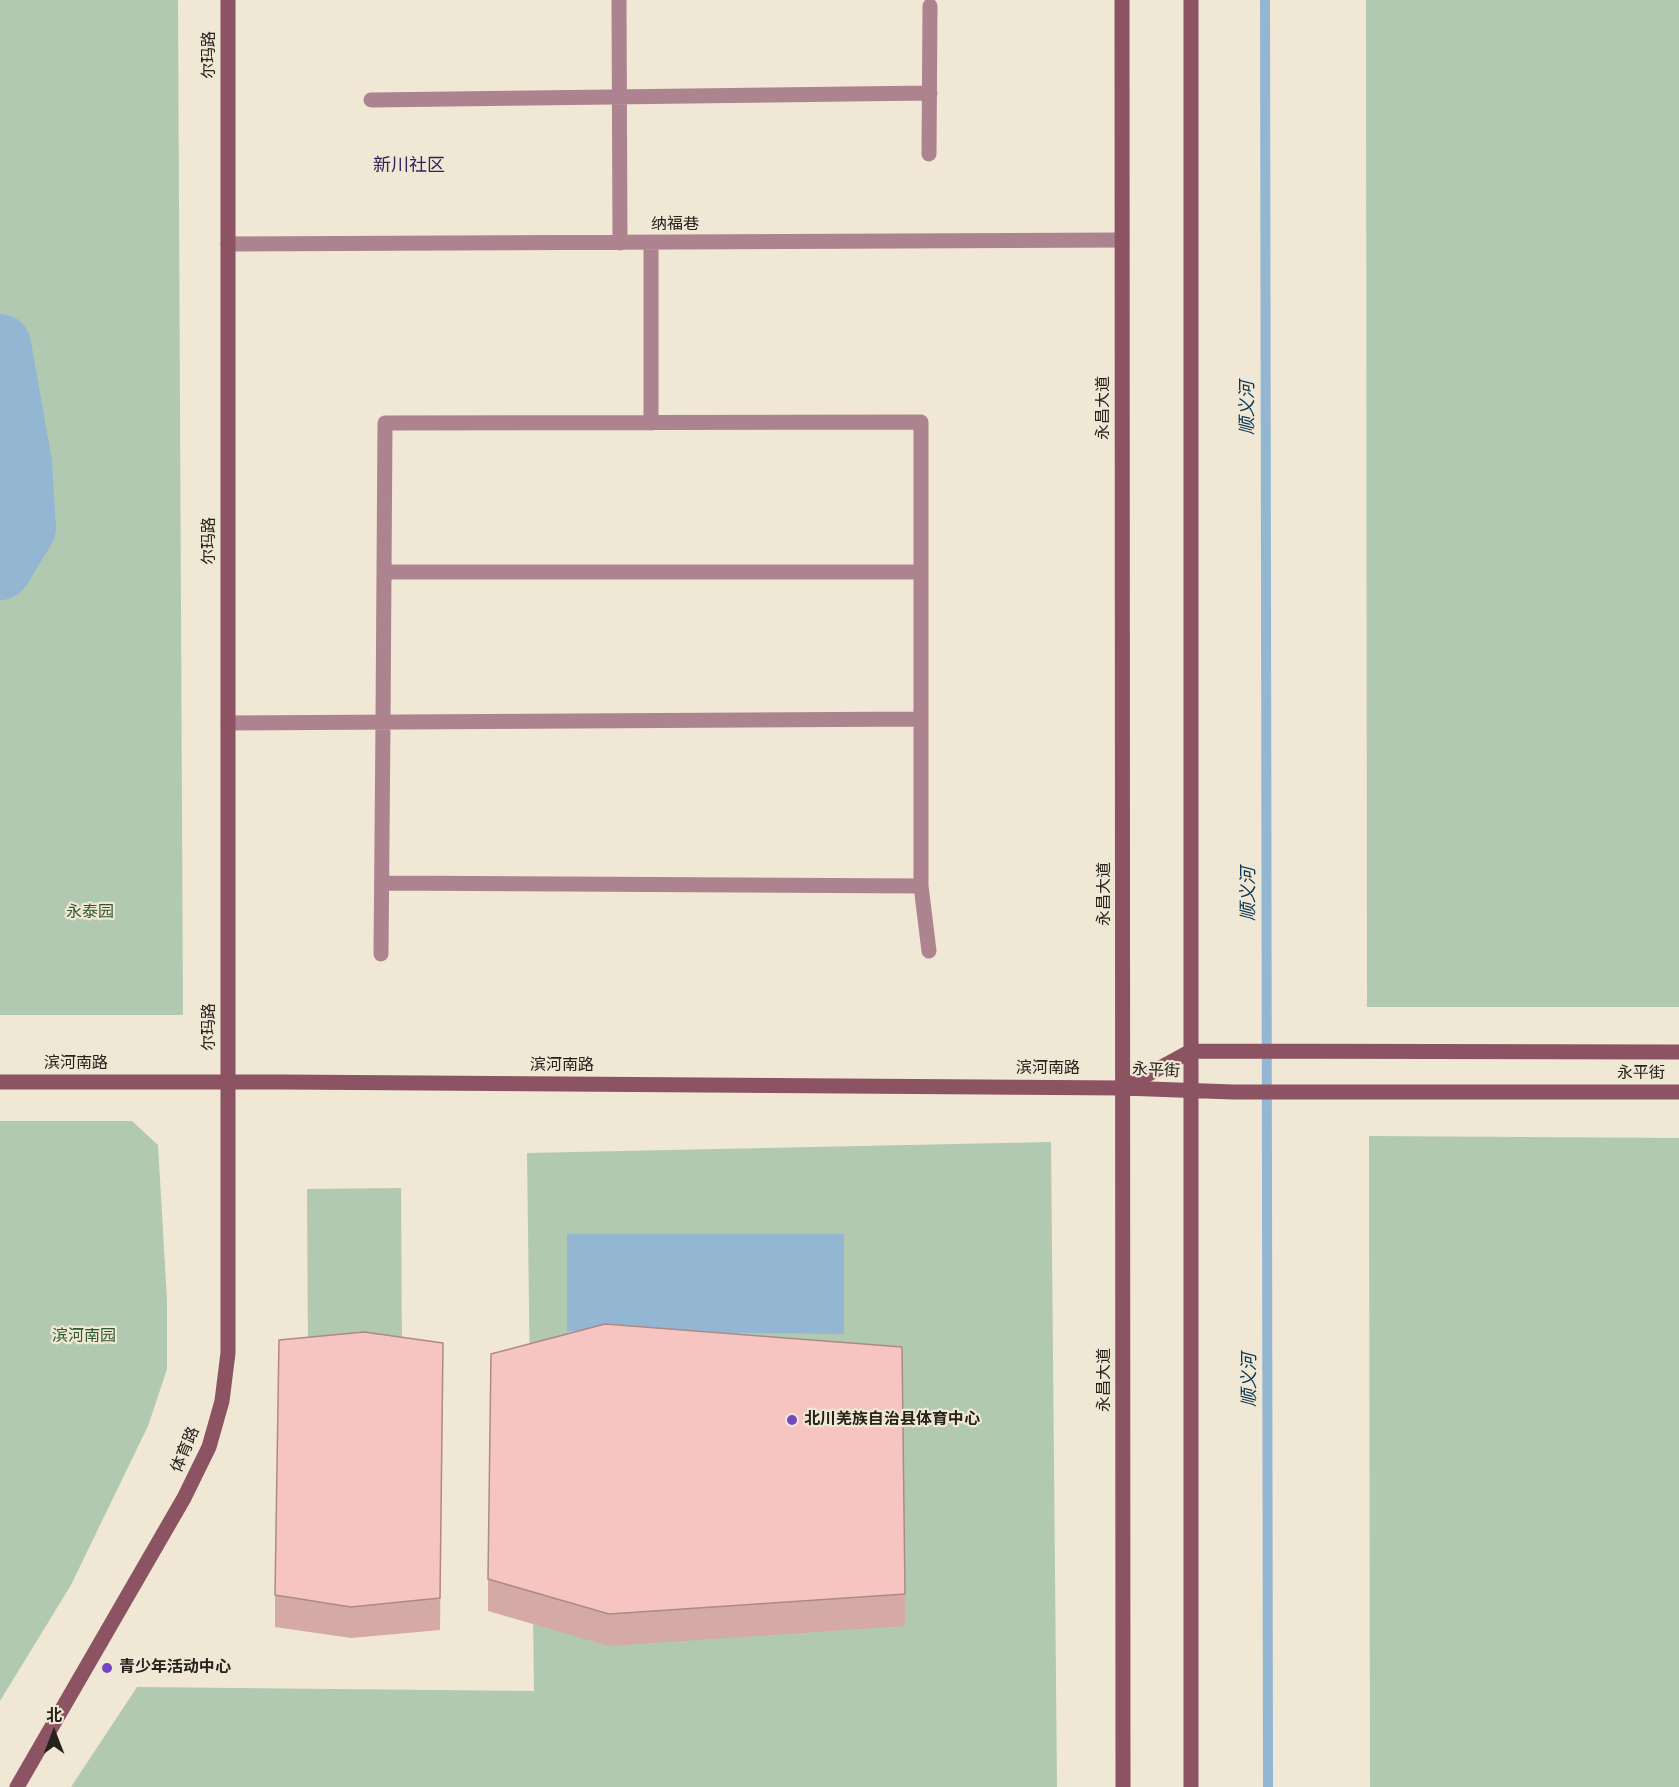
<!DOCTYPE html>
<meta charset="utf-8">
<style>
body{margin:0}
#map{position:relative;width:1679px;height:1787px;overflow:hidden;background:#f0e7d5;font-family:"Titillium Web","Noto Sans SC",sans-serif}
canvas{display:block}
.north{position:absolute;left:24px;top:1703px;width:60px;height:60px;-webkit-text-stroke:4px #f0e7d5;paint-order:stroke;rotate:0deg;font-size:16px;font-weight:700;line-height:24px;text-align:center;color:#26231c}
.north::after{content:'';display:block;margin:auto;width:21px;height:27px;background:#26231c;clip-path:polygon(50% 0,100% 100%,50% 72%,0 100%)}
</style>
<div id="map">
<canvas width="1679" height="1787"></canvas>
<div class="north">北</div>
</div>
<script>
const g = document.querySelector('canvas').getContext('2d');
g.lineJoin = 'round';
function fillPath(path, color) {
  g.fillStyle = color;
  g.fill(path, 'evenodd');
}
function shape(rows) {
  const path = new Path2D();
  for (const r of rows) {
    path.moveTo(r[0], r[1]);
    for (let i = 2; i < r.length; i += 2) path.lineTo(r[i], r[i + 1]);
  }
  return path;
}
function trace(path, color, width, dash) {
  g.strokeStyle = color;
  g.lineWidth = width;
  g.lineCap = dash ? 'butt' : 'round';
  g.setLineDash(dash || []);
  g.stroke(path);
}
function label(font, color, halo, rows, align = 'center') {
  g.font = font + ' "Titillium Web","Noto Sans SC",sans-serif';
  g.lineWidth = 4.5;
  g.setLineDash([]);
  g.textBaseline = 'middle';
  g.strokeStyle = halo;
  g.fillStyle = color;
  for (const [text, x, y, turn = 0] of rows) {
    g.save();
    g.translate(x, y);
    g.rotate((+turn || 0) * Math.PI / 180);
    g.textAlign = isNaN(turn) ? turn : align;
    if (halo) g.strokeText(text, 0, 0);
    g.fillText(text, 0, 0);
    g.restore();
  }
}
const green = shape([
 [0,0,178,0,183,1015,0,1015],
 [1366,0,1679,0,1679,1007,1367,1007],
 [0,1121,132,1121,158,1145,167,1300,167,1369,148,1426,71,1585,0,1701],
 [1369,1136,1679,1138,1679,1787,1370,1787],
 [1051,1142,1057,1787,71,1787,137,1687,534,1691,527,1153],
 [401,1188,402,1354,308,1355,307,1189]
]);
const water = shape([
 [567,1234,844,1234,844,1334,567,1331]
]);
const stream = shape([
 [1265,0,1268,1787]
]);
const river = shape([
 [0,345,21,463,25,528,0,569]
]);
const street = shape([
 [619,0,620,243],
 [371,100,930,93],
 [929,154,930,6],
 [651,243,651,423],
 [228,244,1122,240],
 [384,572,921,572],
 [228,723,921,719],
 [921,886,929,951],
 [381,954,383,722,385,423,921,422,921,886,382,883]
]);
const secondary = shape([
 [1122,0,1123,1787],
 [1191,0,1191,1787],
 [0,1082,284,1082,1123,1088,1233,1092,1679,1092],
 [1123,1088,1191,1051,1679,1052],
 [17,1787,184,1498,209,1447,222,1401,228,1353,228,0]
]);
const wall = shape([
 [443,1343,440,1630,351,1638,275,1627,275,1595],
 [488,1579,905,1594,905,1626,609,1646,488,1611]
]);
const building = shape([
 [605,1324,902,1347,905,1594,609,1614,488,1579,491,1354,605,1324],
 [364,1332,443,1343,440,1598,351,1607,275,1595,279,1340,364,1332]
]);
const markers = [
 [792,1420,6,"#7347c0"],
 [107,1668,6,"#7347c0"]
];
const streetNames = [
 ["尔玛路",210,55,-90],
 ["纳福巷",675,225],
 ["永昌大道",1104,408,-90],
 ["尔玛路",210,541,-90],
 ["永昌大道",1105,894,-90],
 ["尔玛路",210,1027,-90],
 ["滨河南路",76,1064],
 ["滨河南路",562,1066],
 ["滨河南路",1048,1069],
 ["永平街",1156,1071,3],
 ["永平街",1641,1074],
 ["永昌大道",1105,1380,-90],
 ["体育路",186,1450,-67]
];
const parkNames = [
 ["永泰园",90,913],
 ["滨河南园",84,1337]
];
const poiNames = [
 ["北川羌族自治县体育中心",804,1420],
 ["青少年活动中心",119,1668]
];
const neighbourhoodNames = [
 ["新川社区",409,167]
];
const waterNames = [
 ["顺义河",1249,408,-90],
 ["顺义河",1250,894,-90],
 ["顺义河",1251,1380,-90]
];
fillPath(green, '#b1c9b1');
fillPath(water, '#93b6d2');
trace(stream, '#93b6d2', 10);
trace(river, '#93b6d2', 62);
trace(street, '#ac838e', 15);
trace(secondary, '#8c5363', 15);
fillPath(wall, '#d4a9a6');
fillPath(building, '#f6c5c1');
trace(building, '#ac8a87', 1.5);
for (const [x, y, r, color] of markers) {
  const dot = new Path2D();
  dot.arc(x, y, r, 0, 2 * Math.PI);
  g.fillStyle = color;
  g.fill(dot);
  trace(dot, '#f0e7d5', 2);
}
label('16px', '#26231c', '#f0e7d5', streetNames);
label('16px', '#2c5b31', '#f0e7d5', parkNames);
label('bold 16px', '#26231c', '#f0e7d5', poiNames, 'left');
label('18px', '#34205a', '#f0e7d5', neighbourhoodNames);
label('italic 18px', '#083451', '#f0e7d5', waterNames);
</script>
